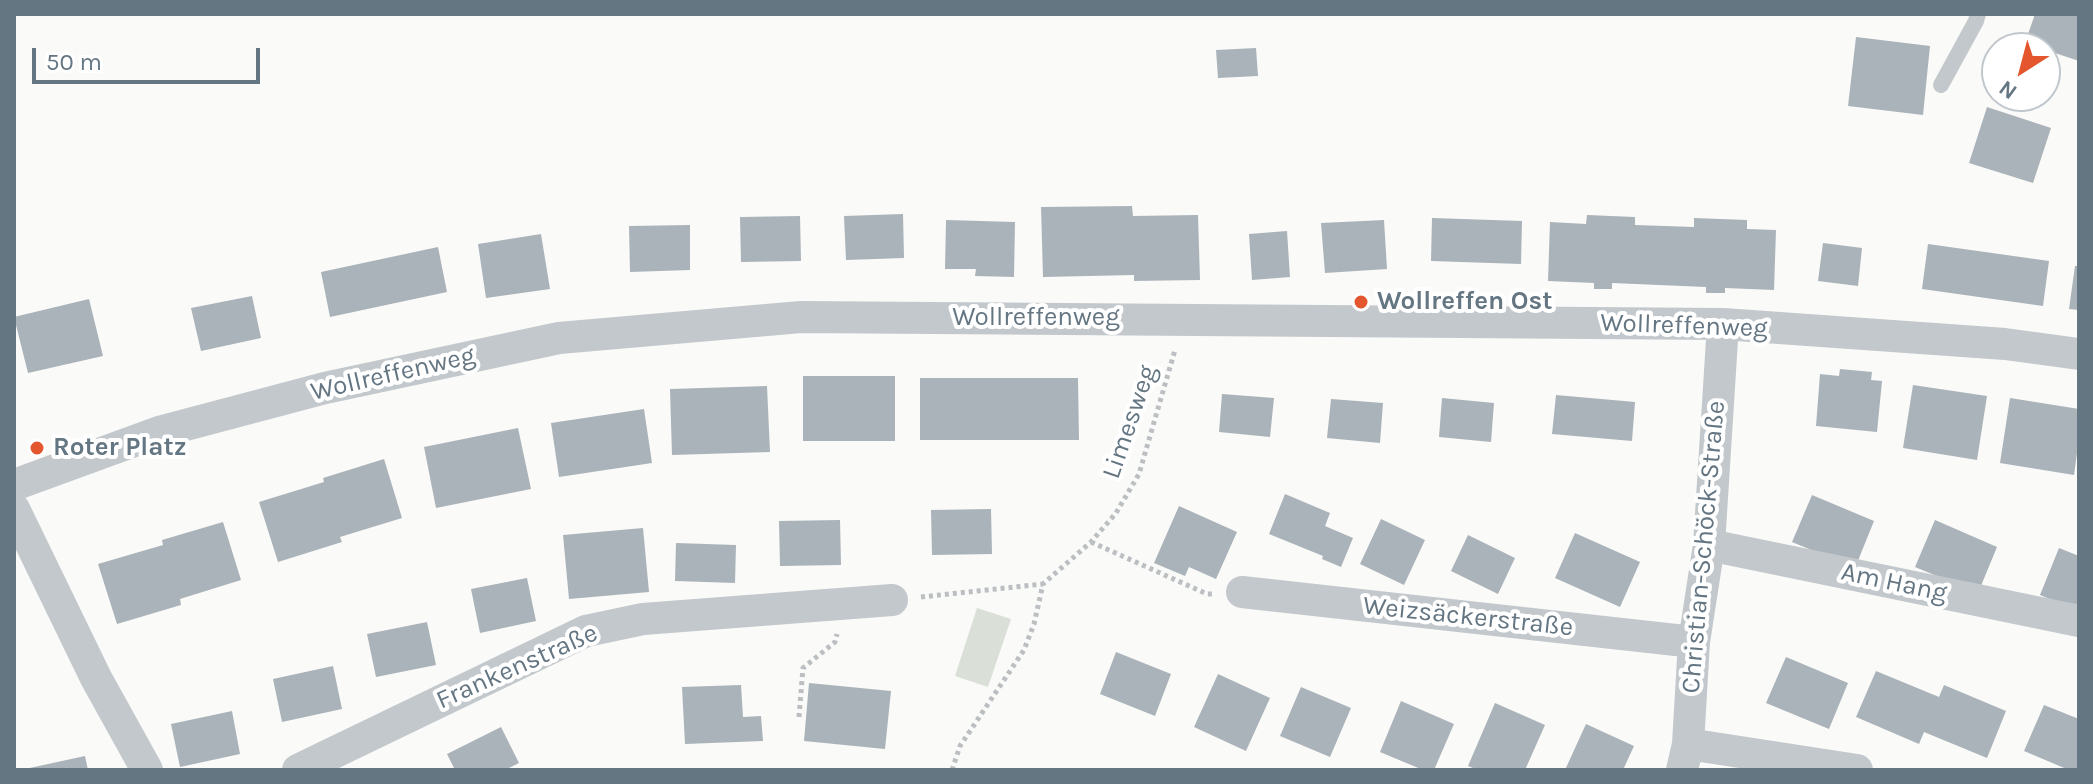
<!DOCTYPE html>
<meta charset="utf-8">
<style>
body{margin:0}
#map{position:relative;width:2093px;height:784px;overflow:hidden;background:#fafaf8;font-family:Karla,sans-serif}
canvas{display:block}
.frame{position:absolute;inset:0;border:16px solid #657683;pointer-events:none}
.north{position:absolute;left:1981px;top:32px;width:80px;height:80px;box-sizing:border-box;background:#fff;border:2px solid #c1c8cd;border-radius:50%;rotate:216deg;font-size:22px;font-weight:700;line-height:32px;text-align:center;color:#657683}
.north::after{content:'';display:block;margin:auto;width:28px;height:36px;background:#e4572e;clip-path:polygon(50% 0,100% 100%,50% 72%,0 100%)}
.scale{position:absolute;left:32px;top:48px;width:228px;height:36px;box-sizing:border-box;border:4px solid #657683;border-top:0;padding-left:10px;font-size:24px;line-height:28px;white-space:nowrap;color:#657683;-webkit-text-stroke:6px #fff;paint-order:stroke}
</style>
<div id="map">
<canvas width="2093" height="784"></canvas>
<div class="frame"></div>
<div class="north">N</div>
<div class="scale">50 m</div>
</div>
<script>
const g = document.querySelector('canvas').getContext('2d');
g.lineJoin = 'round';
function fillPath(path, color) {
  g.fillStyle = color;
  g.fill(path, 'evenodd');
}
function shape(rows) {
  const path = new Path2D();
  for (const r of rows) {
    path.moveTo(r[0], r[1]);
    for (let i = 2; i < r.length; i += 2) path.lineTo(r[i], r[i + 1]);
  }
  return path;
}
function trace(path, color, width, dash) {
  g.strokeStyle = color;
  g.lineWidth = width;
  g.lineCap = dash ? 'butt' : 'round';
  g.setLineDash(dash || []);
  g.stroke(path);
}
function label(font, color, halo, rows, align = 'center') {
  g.font = font + ' Karla,sans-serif';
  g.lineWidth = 8;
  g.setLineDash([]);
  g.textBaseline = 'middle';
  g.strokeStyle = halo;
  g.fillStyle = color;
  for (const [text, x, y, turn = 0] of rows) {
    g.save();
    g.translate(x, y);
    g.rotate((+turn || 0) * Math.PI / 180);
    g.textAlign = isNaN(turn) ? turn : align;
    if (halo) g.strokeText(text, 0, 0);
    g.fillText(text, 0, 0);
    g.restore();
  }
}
const green = shape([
 [977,608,1011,619,988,687,955,676]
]);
const building = shape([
 [2035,14,2079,14,2079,61,2025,43],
 [1856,37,1930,46,1923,115,1848,106],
 [1256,48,1258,76,1218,78,1216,50],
 [1987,107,2051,128,2033,183,1969,163],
 [1132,206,1133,216,1198,215,1200,280,1134,281,1134,275,1043,277,1041,207],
 [903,214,904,258,846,260,844,216],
 [1587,215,1635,217,1635,225,1694,227,1694,218,1747,220,1747,229,1776,230,1774,290,1725,288,1725,293,1706,293,1706,287,1612,283,1612,289,1594,289,1594,283,1548,281,1550,222,1586,224],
 [800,216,801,261,741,262,740,217],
 [1432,218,1522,221,1521,264,1431,261],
 [946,220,1015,222,1014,277,975,276,976,269,945,269],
 [1384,220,1387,269,1325,273,1321,223],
 [690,225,690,270,630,272,629,226],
 [1287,231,1290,277,1252,280,1249,234],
 [541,234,550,289,486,298,478,244],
 [1823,243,1862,248,1858,286,1818,281],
 [1928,244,2049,261,2043,306,1922,289],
 [438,247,447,292,330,317,321,272],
 [2075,266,2079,266,2079,310,2069,309],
 [252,296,261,338,201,351,191,308],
 [89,299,103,356,28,373,14,317],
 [1840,369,1872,372,1871,380,1882,381,1877,432,1816,426,1820,374,1839,376],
 [803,376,895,376,895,441,803,441],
 [920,378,1078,378,1079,440,920,440],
 [1913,385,1987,396,1977,460,1903,448],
 [767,386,770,452,672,455,670,389],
 [1222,394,1274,398,1270,437,1219,432],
 [1556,395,1635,402,1632,441,1552,434],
 [1442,398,1494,403,1491,442,1439,437],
 [2010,398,2079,409,2079,439,2074,475,2000,463],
 [1331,399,1383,403,1380,443,1327,438],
 [644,409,652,463,559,477,551,423],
 [518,428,531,489,436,508,424,447],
 [384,459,402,518,340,537,342,542,278,562,259,502,324,482,323,478],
 [1285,494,1330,513,1325,526,1353,538,1341,567,1322,559,1323,556,1269,534],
 [1812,495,1874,521,1855,568,1792,542],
 [1179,506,1237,532,1216,579,1189,567,1185,576,1154,563],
 [991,509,992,554,932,555,931,510],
 [1381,519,1425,540,1404,585,1360,564],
 [840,520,841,565,780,566,779,521],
 [1935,520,1997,547,1978,593,1915,567],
 [223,522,241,580,180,599,181,605,117,624,98,564,163,545,162,540],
 [643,528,649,592,569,599,563,535],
 [1575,533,1640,562,1620,607,1555,578],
 [1468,535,1515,558,1498,594,1451,571],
 [676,543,736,545,735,583,675,581],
 [2059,548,2079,556,2079,611,2040,595],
 [527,578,536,621,480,633,471,589],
 [427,622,436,665,376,677,367,634],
 [1116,652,1171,674,1155,716,1100,694],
 [1786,657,1848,683,1829,729,1766,703],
 [333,666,342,709,282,722,273,679],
 [1876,671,1939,697,1944,685,2006,711,1987,758,1924,732,1919,744,1856,717],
 [1218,674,1270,698,1246,751,1194,727],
 [809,683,891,691,885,749,804,741],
 [741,685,743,717,761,716,763,741,685,744,682,687],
 [1301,687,1351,708,1330,757,1280,736],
 [1401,701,1454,724,1434,770,1423,770,1380,752],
 [1495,703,1545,725,1525,770,1478,770,1468,766],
 [2044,705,2079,719,2079,770,2069,770,2024,751],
 [232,711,240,754,180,767,171,724],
 [1586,724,1634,746,1623,770,1565,770],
 [501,727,519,763,505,770,455,770,447,754],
 [85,756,88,770,25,770,25,769]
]);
const path = shape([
 [1091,542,1207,594,1213,594],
 [921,597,1043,584],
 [799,717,803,668,835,642,837,634],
 [952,770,960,746,1024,650,1034,624,1043,584,1091,542,1116,513,1139,474,1175,350]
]);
const service = shape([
 [1941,85,1976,21,1978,14]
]);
const minor = shape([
 [14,485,159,432,325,388,559,338,801,317,1723,324,2005,344,2079,354],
 [14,509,96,678,147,770],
 [1709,545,2079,621],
 [1242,592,1694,642],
 [1688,744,1857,770],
 [298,770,586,631,643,619,892,600],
 [1682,770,1688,744,1694,642,1709,545,1723,324]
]);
const markers = [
 [1361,302,8,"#e4572e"],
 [37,448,8,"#e4572e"]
];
const poiNames = [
 ["Wollreffen Ost",1377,302],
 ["Roter Platz",53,448]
];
const streetNames = [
 ["Wollreffenweg",1036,318],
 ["Wollreffenweg",1684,326,2],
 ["Wollreffenweg",393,374,-13],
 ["Limesweg",1130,422,-71],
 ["Christian-Schöck-Straße",1704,547,-85],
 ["Am Hang",1894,583,12],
 ["Weizsäckerstraße",1468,617,6],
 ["Frankenstraße",517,667,-24]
];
fillPath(green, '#dadfd7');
fillPath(building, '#aab3b9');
trace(path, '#bbbfc2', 5, [4, 4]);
trace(service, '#c3c8cc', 16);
trace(minor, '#c3c8cc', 32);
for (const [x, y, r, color] of markers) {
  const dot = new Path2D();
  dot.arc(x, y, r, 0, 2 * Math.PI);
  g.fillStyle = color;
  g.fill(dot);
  trace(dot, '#fff', 3);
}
label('bold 26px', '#657683', '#fff', poiNames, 'left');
label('26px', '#657683', '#fff', streetNames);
</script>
